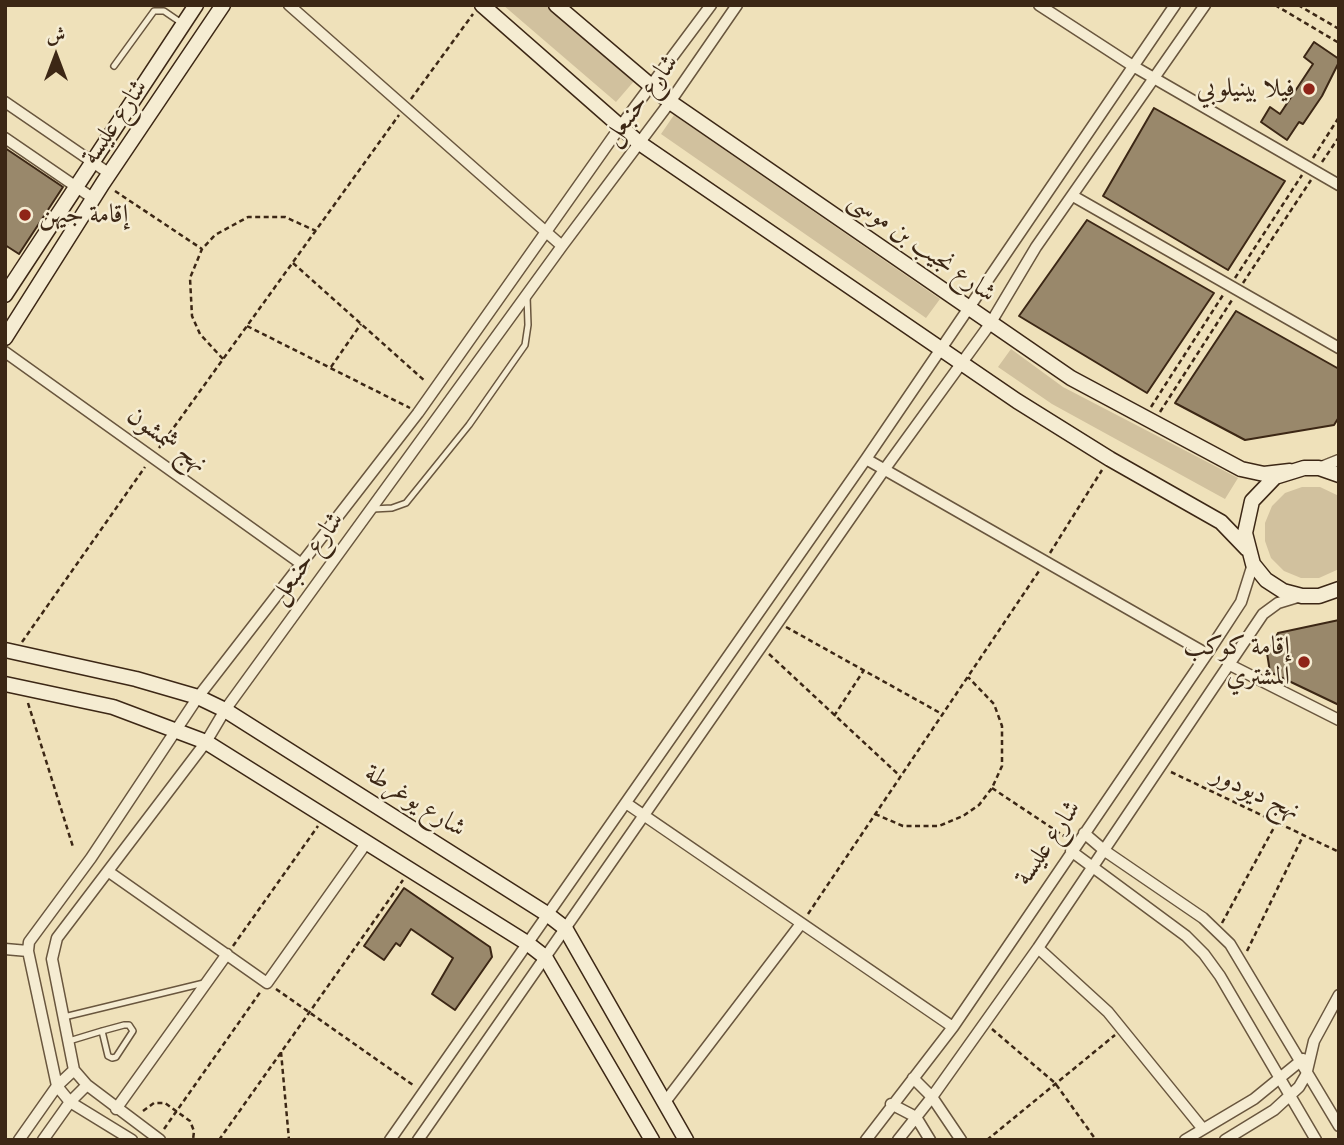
<!DOCTYPE html>
<meta charset="utf-8">
<style>
body{margin:0}
#map{position:relative;width:1344px;height:1145px;overflow:hidden;background:#efe1ba;font-family:"EB Garamond",Amiri,serif}
canvas{display:block}
.frame{position:absolute;inset:0;border:7px solid #3c2715;pointer-events:none}
.north{position:absolute;left:21px;top:21px;width:70px;height:70px;-webkit-text-stroke:5px #f5ecd2;paint-order:stroke;rotate:0deg;font-size:19px;font-weight:700;line-height:28px;text-align:center;color:#3c2715}
.north::after{content:'';display:block;margin:auto;width:24px;height:32px;background:#3c2715;clip-path:polygon(50% 0,100% 100%,50% 72%,0 100%)}
</style>
<div id="map">
<canvas width="1344" height="1145"></canvas>
<div class="frame"></div>
<div class="north">ش</div>
</div>
<script>
const g = document.querySelector('canvas').getContext('2d');
g.lineJoin = 'round';
function fillPath(path, color) {
  g.fillStyle = color;
  g.fill(path, 'evenodd');
}
function shape(rows) {
  const path = new Path2D();
  for (const r of rows) {
    path.moveTo(r[0], r[1]);
    for (let i = 2; i < r.length; i += 2) path.lineTo(r[i], r[i + 1]);
  }
  return path;
}
function trace(path, color, width, dash) {
  g.strokeStyle = color;
  g.lineWidth = width;
  g.lineCap = dash ? 'butt' : 'round';
  g.setLineDash(dash || []);
  g.stroke(path);
}
function label(font, color, halo, rows, align = 'center') {
  g.font = font + ' "EB Garamond",Amiri,serif';
  g.lineWidth = 5;
  g.setLineDash([]);
  g.textBaseline = 'middle';
  g.strokeStyle = halo;
  g.fillStyle = color;
  for (const [text, x, y, turn = 0] of rows) {
    g.save();
    g.translate(x, y);
    g.rotate((+turn || 0) * Math.PI / 180);
    g.textAlign = isNaN(turn) ? turn : align;
    if (halo) g.strokeText(text, 0, 0);
    g.fillText(text, 0, 0);
    g.restore();
  }
}
const green = shape([
 [503,5,548,5,635,80,616,102],
 [674,115,940,299,926,318,661,134],
 [1011,349,1063,387,1238,478,1225,499,1052,404,998,367],
 [1302,487,1320,487,1339,496,1339,569,1319,578,1301,578,1284,571,1271,558,1265,541,1265,523,1272,506,1285,493]
]);
const building = shape([
 [1314,42,1339,59,1339,62,1322,96,1303,124,1299,122,1287,140,1261,122,1270,107,1280,114,1313,64,1304,57,1314,42],
 [1154,108,1285,181,1228,270,1103,196,1154,108],
 [5,148,63,187,19,254,5,245,5,148],
 [1087,220,1214,293,1147,393,1019,316,1087,220],
 [1236,311,1339,369,1339,417,1334,425,1245,440,1175,403,1236,311],
 [1339,620,1339,705,1270,672,1267,653,1278,633,1339,620],
 [404,888,490,947,492,957,455,1010,432,994,453,958,411,929,400,946,396,943,384,960,364,946,404,888]
]);
const path = shape([
 [1275,5,1339,43],
 [1298,5,1339,29],
 [411,99,473,14],
 [1313,158,1339,117],
 [1322,162,1339,137],
 [115,191,202,249],
 [293,263,426,382],
 [1235,278,1302,175],
 [1243,283,1311,180],
 [247,326,410,408],
 [223,359,200,334,192,316,190,278,202,249,215,235,248,217,285,217,316,231],
 [331,367,361,324],
 [1151,407,1223,295],
 [1160,412,1232,300],
 [159,448,399,115],
 [1050,553,1102,470],
 [786,627,942,714],
 [22,642,145,467],
 [769,654,900,776],
 [28,703,73,847],
 [834,716,864,670],
 [1171,772,1339,852],
 [992,788,1067,838],
 [875,814,903,826,939,826,963,816,979,805,992,788,1002,766,1002,726,994,704,968,677],
 [808,914,1039,571],
 [1222,923,1277,822],
 [233,946,318,826],
 [1247,951,1304,834],
 [276,989,413,1085],
 [992,1029,1055,1083,1096,1140],
 [281,1052,289,1140],
 [143,1111,154,1103,165,1103,190,1121,194,1131,193,1140],
 [164,1129,261,991],
 [219,1140,403,880],
 [987,1140,1115,1035]
]);
const lane = shape([
 [114,66,154,11,164,11,183,24],
 [373,509,392,508,406,503,469,425,525,345,528,325,527,296],
 [64,1017,204,983],
 [69,1041,102,1031,124,1025,129,1025,133,1031,116,1057,112,1058,108,1056,102,1031]
]);
const street = shape([
 [289,5,562,246],
 [1039,5,1133,66,1339,185],
 [5,102,110,174],
 [5,138,94,199],
 [1073,196,1339,348],
 [5,352,303,565],
 [866,459,1207,654],
 [1319,468,1339,460],
 [1228,664,1339,720],
 [626,803,953,1027],
 [1084,833,1105,851,1203,918,1230,944,1339,1126],
 [1071,851,1186,936,1204,954,1220,976,1316,1140],
 [109,872,267,983,367,842],
 [1038,948,1108,1012,1203,1129],
 [5,949,28,951],
 [913,1078,932,1097,961,1140],
 [665,1102,800,925],
 [891,1104,916,1117,930,1140],
 [116,1109,227,954],
 [19,1140,57,1086,74,1070],
 [43,1140,70,1102,87,1085],
 [132,1140,70,1102,57,1086,28,951,29,942,91,858,198,697,418,413,620,127,711,5],
 [160,1140,87,1085,74,1070,52,959,57,938,206,742,225,710,562,246,670,102,737,5],
 [390,1140,866,459,1175,5],
 [418,1140,884,470,990,324,1036,247,1205,5],
 [866,1140,953,1027,1207,654,1241,602,1253,564],
 [898,1140,932,1097,1038,948,1263,614,1278,603,1301,596],
 [1185,1140,1254,1099,1303,1059],
 [1225,1140,1274,1110,1299,1087,1306,1075,1314,1041,1339,995]
]);
const secondary = shape([
 [482,5,638,142,1017,401,1110,459,1221,522,1247,549],
 [556,5,670,102,1071,378,1241,469,1264,474,1290,471],
 [5,295,196,5],
 [5,338,103,183,223,5],
 [1339,475,1319,468,1304,468,1275,477,1252,501,1245,533,1253,564,1266,580,1283,591,1302,596,1319,596,1339,589],
 [5,650,136,679,198,697,225,710,547,914,565,928,686,1140],
 [5,684,113,707,206,742,527,943,545,957,652,1140]
]);
const markers = [
 [1309,89,7,"#8f2418"],
 [25,215,7,"#8f2418"],
 [1304,662,7,"#8f2418"]
];
const poiNames = [
 ["فيلا بينيلوبي",1295,89],
 ["إقامة جيهن",39,215,"left"],
 ["إقامة كوكب",1290,647],
 ["المشتري",1290,677]
];
const streetNames = [
 ["شارع حنبعل",641,100,-53],
 ["شارع عليسة",115,122,-56],
 ["شارع نجيب بن موسى",922,247,35],
 ["نهج شمشون",167,440,36],
 ["شارع حنبعل",307,558,-54],
 ["نهج ديودور",1256,793,25],
 ["شارع يوغرطة",415,801,32],
 ["شارع عليسة",1048,843,-56]
];
fillPath(green, '#d1c19e');
fillPath(building, '#99886b');
trace(building, '#3c2715', 2);
trace(lane, '#69563e', 8);
trace(street, '#69563e', 13);
trace(secondary, '#3c2715', 17);
trace(path, '#3c2715', 2.5, [5, 3.5]);
trace(lane, '#f5ecd2', 5);
trace(street, '#f5ecd2', 10);
trace(secondary, '#f5ecd2', 14);
for (const [x, y, r, color] of markers) {
  const dot = new Path2D();
  dot.arc(x, y, r, 0, 2 * Math.PI);
  g.fillStyle = color;
  g.fill(dot);
  trace(dot, '#f5ecd2', 2.5);
}
label('26px', '#3c2715', '#f5ecd2', poiNames, 'right');
label('26px', '#3c2715', '#f5ecd2', streetNames);
</script>
